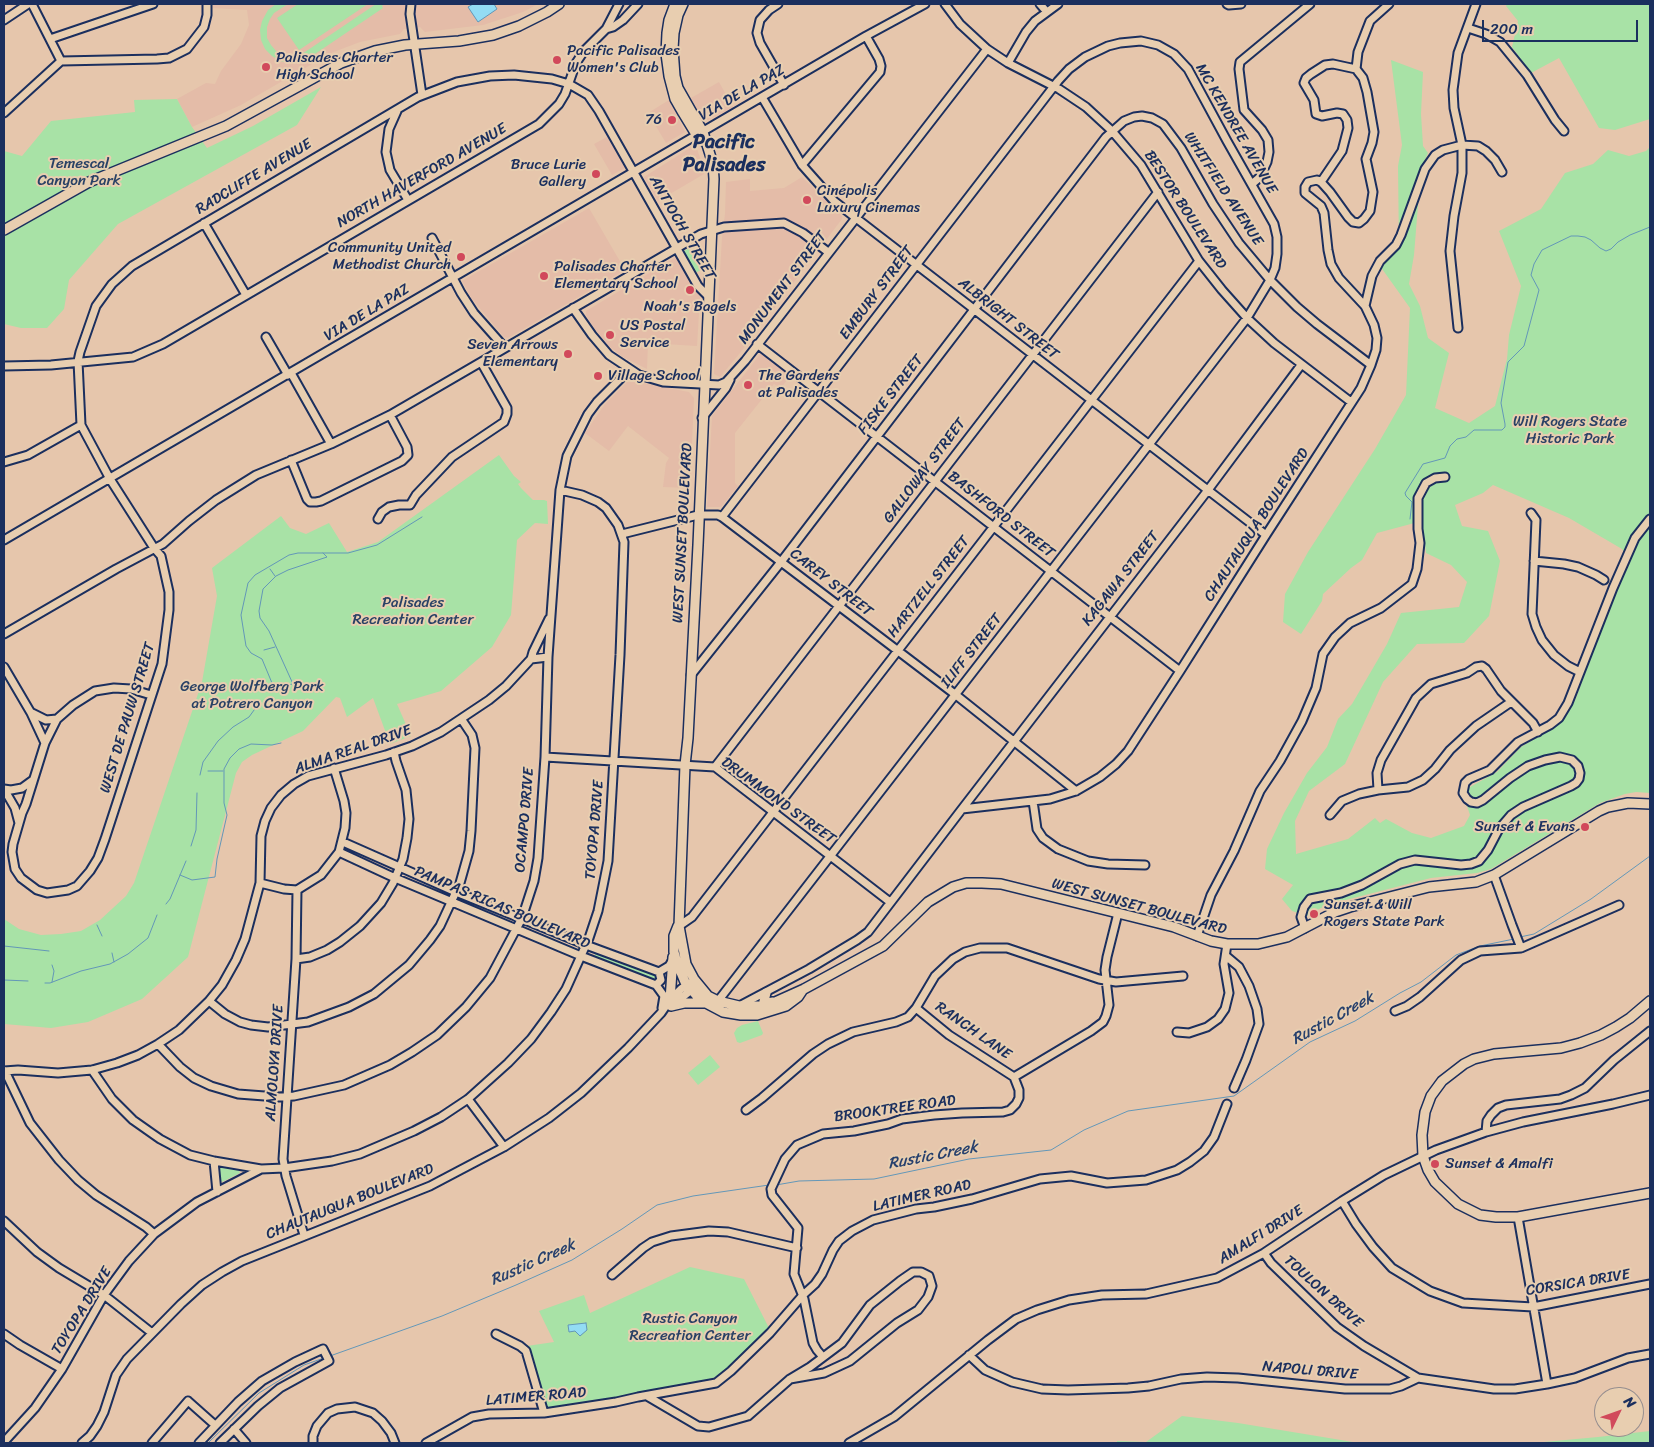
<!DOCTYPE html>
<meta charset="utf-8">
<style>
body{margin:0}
#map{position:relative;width:1654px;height:1447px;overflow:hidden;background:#e6c6ac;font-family:Sriracha,sans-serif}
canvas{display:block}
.frame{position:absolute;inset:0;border:5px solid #1b2f5e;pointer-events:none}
.north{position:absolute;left:1594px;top:1387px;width:50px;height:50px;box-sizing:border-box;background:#e8ceb0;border:1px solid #968e8f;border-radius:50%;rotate:48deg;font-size:14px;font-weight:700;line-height:20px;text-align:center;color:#1b2f5e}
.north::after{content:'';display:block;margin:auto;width:18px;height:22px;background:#d1495b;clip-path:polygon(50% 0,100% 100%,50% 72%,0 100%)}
.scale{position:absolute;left:1482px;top:20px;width:156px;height:22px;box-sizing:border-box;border:2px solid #1b2f5e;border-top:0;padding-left:6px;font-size:15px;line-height:18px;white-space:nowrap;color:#1b2f5e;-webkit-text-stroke:4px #e8ceb0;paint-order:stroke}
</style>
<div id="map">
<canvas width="1654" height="1447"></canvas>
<div class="frame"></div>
<div class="north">N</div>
<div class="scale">200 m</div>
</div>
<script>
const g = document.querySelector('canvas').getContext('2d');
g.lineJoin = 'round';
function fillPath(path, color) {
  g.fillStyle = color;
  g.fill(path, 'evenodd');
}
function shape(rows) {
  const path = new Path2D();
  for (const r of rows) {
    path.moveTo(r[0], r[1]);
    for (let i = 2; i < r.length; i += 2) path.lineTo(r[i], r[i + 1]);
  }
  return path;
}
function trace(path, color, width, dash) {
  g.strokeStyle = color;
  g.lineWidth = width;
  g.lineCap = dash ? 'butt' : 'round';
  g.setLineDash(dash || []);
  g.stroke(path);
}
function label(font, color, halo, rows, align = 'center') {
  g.font = font + ' Sriracha,sans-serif';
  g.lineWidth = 4;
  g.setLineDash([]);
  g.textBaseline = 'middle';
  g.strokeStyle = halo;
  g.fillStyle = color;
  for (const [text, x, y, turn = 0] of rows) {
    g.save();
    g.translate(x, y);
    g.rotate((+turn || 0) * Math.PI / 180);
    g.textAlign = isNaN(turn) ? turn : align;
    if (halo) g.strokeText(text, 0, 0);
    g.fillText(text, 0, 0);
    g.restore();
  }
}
const built = shape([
 [213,4,538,4,523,12,483,25,425,32,420,27,404,29,400,34,360,42,331,53,241,105,192,127,177,99,206,83,215,84,221,71,241,44,249,25,247,10,213,8],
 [719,82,733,107,708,120,703,119,691,98],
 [669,100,685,132,666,143,648,113],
 [607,137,625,168,612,175,594,144],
 [693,146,696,146,703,166,704,174,658,201,644,177],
 [802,177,842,216,842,219,740,353,720,377,714,374,722,238,725,214,726,182,750,179,750,191,784,188],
 [589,208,625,270,508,338,504,337,472,299,462,281],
 [676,257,700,297,697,346,648,343,647,369,623,357,610,347,594,328,586,315,586,311],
 [761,353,790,376,781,388,774,384,735,433,735,483,738,486,721,507,707,507,712,416],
 [627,382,637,382,689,392,694,398,690,488,663,487,666,463,669,458,628,426,609,451,585,433,605,404]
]);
const green = shape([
 [276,4,288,4,274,13,270,19,267,27,267,38,271,45,276,51,283,55,290,56,298,55,305,52,376,4,384,4,382,6,383,8,309,58,300,62,290,63,280,61,272,56,265,49,261,40,260,30,262,21,268,10],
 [298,4,368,4,299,50,277,18],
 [1507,4,1650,4,1650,119,1615,130,1599,128,1559,58,1531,73,1512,47,1518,21,1506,6],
 [1391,60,1423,72,1421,114,1423,146,1428,153,1421,168,1414,255,1409,284,1420,306,1428,338,1449,353,1435,408,1469,423,1495,406,1507,359,1509,335,1521,286,1499,231,1541,209,1565,173,1593,164,1608,150,1629,156,1646,151,1650,147,1650,793,1636,792,1625,794,1600,803,1491,869,1477,873,1431,878,1342,901,1321,908,1305,917,1298,914,1298,922,1298,913,1292,911,1282,899,1293,885,1265,869,1267,849,1284,813,1307,773,1327,747,1338,719,1352,704,1387,644,1401,613,1459,607,1467,582,1451,565,1426,553,1422,521,1377,533,1362,560,1351,568,1323,594,1322,601,1301,634,1283,622,1285,594,1308,552,1375,449,1406,395,1410,308,1380,266,1386,258,1399,248,1398,166,1402,145],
 [1493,485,1569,518,1622,549,1626,555,1611,601,1576,698,1565,718,1557,725,1521,747,1497,772,1470,787,1462,783,1459,790,1459,797,1467,806,1470,815,1464,826,1431,838,1412,833,1386,819,1380,823,1375,818,1348,839,1296,854,1295,821,1309,791,1345,764,1383,682,1417,644,1464,643,1489,616,1500,561,1488,531,1462,526,1455,505,1483,493],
 [321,87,297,125,118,224,69,280,64,309,47,328,21,328,4,324,4,151,22,156,51,121,135,112,134,100,177,99,192,127,207,148,253,126],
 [699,243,702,247,701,270,695,273,682,252],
 [499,455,514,476,521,482,518,484,521,488,533,500,544,500,547,501,548,524,535,523,517,540,511,615,492,647,441,691,397,704,411,736,390,744,373,698,347,717,340,698,336,697,303,731,252,755,242,762,236,773,188,957,142,999,88,1022,51,1028,4,1024,4,919,19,929,41,935,61,934,81,931,100,920,126,896,134,883,202,682,217,596,212,568,281,516,290,528,306,534,329,523,347,552,378,542],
 [597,952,658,977,659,978,655,981,595,956,595,953],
 [758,1021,763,1033,762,1035,740,1043,737,1042,734,1033,737,1028,742,1025],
 [710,1055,720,1067,698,1085,688,1073],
 [220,1166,238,1168,240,1173,222,1182,220,1180,218,1169],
 [690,1267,744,1279,769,1328,743,1355,718,1376,699,1383,587,1403,548,1408,545,1406,533,1356,527,1346,554,1342,539,1311,584,1295,590,1313],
 [1182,1416,1238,1423,1359,1443,1117,1443,1117,1441,1146,1442],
 [1650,1431,1650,1443,1533,1443,1598,1437]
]);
const water = shape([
 [473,4,494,4,497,9,478,22,468,7,473,4],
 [586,1323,587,1330,580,1336,575,1331,569,1332,568,1325,586,1323]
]);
const stream = shape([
 [1410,519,1412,502,1406,496,1405,493,1423,464,1445,458,1450,446,1457,439,1466,437,1474,430,1502,430,1505,427,1505,424,1501,403,1508,362,1524,346,1539,290,1531,275,1534,264,1542,250,1571,236,1578,236,1585,237,1591,240,1600,248,1606,251,1611,249,1618,242,1630,235,1650,227],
 [270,569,275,576],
 [264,650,275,647],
 [271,684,272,683,262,659,251,653,246,646,241,615,248,583,255,575,289,555,298,553,348,553,377,545,422,517],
 [293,684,269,631,260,618,259,611,263,589,276,576,288,570,327,557,323,553],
 [283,687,292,684],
 [208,771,223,771],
 [200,775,203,762,218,741,233,727,249,717,257,706],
 [191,846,196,830,197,793],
 [180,875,192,880,215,877,217,859,227,815,224,803,224,769,230,758,239,749,251,744,272,745,281,743],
 [166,904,170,899,186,861],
 [97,925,102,936],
 [1520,937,1534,934,1591,899,1650,856],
 [4,946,49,951],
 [112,953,114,962],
 [4,980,28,981],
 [52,982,54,971,52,965],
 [45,983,50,983,81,971,110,964,128,954,148,938,157,915],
 [776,1185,799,1181,874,1179,969,1159,1051,1150,1084,1130,1128,1111,1234,1096,1310,1042,1355,1021,1400,993,1421,982,1456,955,1480,946,1514,939],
 [330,1356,442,1316,516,1285,572,1260,622,1229,657,1205,693,1196,769,1185],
 [208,1443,259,1393,304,1365,324,1358]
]);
const minor = shape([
 [32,4,61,61],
 [411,4,410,14,422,95],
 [778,4,769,10,760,20,757,33,760,43,784,85],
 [945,4,960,24,987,49,1008,63,1059,89,1086,107,1112,131,1141,165,1199,261,1222,290,1247,318,1274,343,1351,402],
 [1040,4,1046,11],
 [1227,4,1229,5,1241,4],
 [4,20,28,4],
 [1468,28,1486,34,1500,42,1527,75,1555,120,1564,131],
 [606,29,619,4],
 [50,39,153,4],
 [1008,63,1026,32,1035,21,1058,4],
 [762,97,802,165,834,201,1266,535],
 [397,111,389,129,386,152,390,170,408,200],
 [4,113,61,61,157,59,169,58,187,49,204,27,207,15,207,4],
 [802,165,880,72,881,66,879,59,866,36],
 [1321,182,1342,151,1348,128,1347,120,1343,114,1337,113,1322,116,1316,114,1314,100,1304,83,1306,78,1311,74,1325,65,1333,64,1356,69],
 [1252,184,1260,177,1267,162,1269,152,1268,140,1262,130,1244,110,1239,69,1240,62,1310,4],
 [204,223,246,295],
 [432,238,461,293,474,313,505,348],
 [1365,306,1372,276,1380,261,1396,245,1401,235,1425,169,1435,155,1443,150,1462,145,1478,146,1486,151,1495,160,1502,172],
 [573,308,592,335,609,355,639,375,663,382,719,385,726,382,745,361,987,49],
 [1458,328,1450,251,1454,216,1462,173,1462,145,1454,108,1453,90,1458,53,1476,4],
 [266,337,288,375],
 [757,344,1180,671],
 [4,366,51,365,133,357,163,344,539,124,559,104,565,94,576,63,584,51,606,29,613,27,623,20,638,4],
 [291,373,331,444],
 [702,418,726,388,730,380],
 [291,460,307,499,310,502,316,502,321,501,402,461,408,455,407,447,390,415],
 [4,462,28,455,81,425],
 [1531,513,1536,520,1532,614,1536,627,1542,640,1554,655,1568,666,1580,672],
 [378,519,382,512,389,507,399,505,410,505,416,495,452,457,504,422,507,414,507,408,481,362],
 [622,534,698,515,718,515,722,517,956,695,1076,791],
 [4,540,866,36,925,4],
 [1534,561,1564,564,1578,567,1596,575,1604,580],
 [4,634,116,569,163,544,189,521,216,500,256,475,331,444,390,415,701,234,724,227,784,223,803,233,828,252],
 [531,659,533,652,549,619],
 [4,667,31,713,45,743,26,804,22,813,13,844,12,852,15,869,21,878,37,890,47,893,68,890,77,886,90,871,98,858,105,839,162,664,169,610,169,592,161,556,154,548,110,479,81,425,78,361,80,352,96,306,112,284,132,266,418,97,457,82,490,76,514,75,552,79,569,84,588,95,599,111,698,286,708,296],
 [691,675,781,562,1106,137,1124,121,1134,117,1142,116,1152,118,1163,124,1181,148,1213,204,1239,243,1270,280,1297,307,1317,324,1371,365],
 [32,713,46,720,57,719],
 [45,743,57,719,73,705,95,691,114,688,131,689,151,695],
 [545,757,715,767,890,902],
 [715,767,1158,192],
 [4,789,15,808,19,823],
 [4,789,11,790,22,788,33,780],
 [1378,790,1377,773,1381,760,1416,698,1431,684,1467,673,1476,667,1482,666,1486,669,1501,691,1533,723,1538,732],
 [1033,801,1037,829,1043,838,1058,849,1088,861,1108,864,1145,865],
 [962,809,1208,490,1301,365],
 [1330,815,1342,801,1359,794,1378,790,1408,787,1423,780,1435,769,1450,750,1476,726,1511,702],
 [343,842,456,892,586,945,659,972,669,966,672,961],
 [339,852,395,878,581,956,656,985,664,996,662,1008],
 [1494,875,1512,925,1521,948,1619,905],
 [260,883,284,889,297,890,321,875,339,852,345,828,346,813,344,801,334,768],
 [297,890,296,959,283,1159,286,1176,304,1235],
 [679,926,692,917,1199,261],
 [1305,928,1301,917,1304,907,1310,899,1341,893,1362,885,1400,864,1415,860,1461,865,1471,864,1479,861,1488,850,1499,829,1511,815,1523,807,1571,786,1576,783,1579,779,1580,773,1578,766,1572,760,1560,757,1545,760,1528,766,1510,778,1483,800,1477,803,1471,802,1467,799,1463,793,1465,783,1469,779,1490,770,1518,742,1550,725,1559,718,1568,703,1613,588,1635,538,1650,519],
 [1197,936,1211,895,1234,851,1260,791,1280,761,1302,721,1316,688,1323,654,1335,637,1350,623,1381,608,1412,584,1417,569,1420,543,1418,529,1418,498,1426,483,1435,478,1445,477],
 [1226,956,1239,967,1249,986,1257,1009,1259,1024,1246,1060,1234,1088],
 [296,959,310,957,327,950,340,942,360,926,381,903,393,883,403,859,407,838,409,819,406,790,396,761,394,752],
 [656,985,661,980,659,972],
 [209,1001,225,1014,240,1022,251,1025,268,1027,308,1022,349,1007,374,994,409,965,430,940,440,926,460,883,469,851,471,831,475,748,472,735,462,720],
 [718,1001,1247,318,1270,280,1275,268,1277,254,1277,237,1274,224,1227,141,1188,69,1174,54,1158,45,1141,41,1120,43,1108,46,1085,57,1069,69,1058,81,722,517],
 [674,1004,695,987],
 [741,1005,809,969,857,940,868,932,962,809,1050,799,1076,791,1100,777,1116,764,1128,751,1180,671,1266,535,1361,388,1371,365,1376,350,1377,338,1374,325,1365,306,1339,278,1331,264,1328,250,1324,213,1321,206,1305,193,1305,187,1308,182,1317,180,1321,182,1330,192,1348,217,1353,222,1359,223,1364,219,1370,211,1373,192,1366,159,1372,143,1374,132,1367,92,1363,78,1356,69,1358,52,1370,21,1389,4],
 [916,1008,949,1035,1014,1077],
 [1395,1011,1407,1006,1420,997,1461,960,1480,951,1521,948],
 [1177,1032,1189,1033,1207,1027,1218,1019,1225,1009,1229,993,1224,964,1227,944],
 [158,1044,180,1067,194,1078,211,1086,238,1094,278,1097,294,1096,344,1085,390,1065,412,1052,437,1035,466,1007,490,978,522,918,534,881,538,858,545,757,548,657],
 [92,1070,112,1099,133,1120,160,1139,190,1155,214,1161,261,1169],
 [4,1071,18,1070,58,1073,92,1070,117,1063,138,1055,158,1044,179,1030,209,1001,222,985,236,960,245,939,260,883,261,836,265,821,271,808,281,795,294,784,308,776,386,755,412,746,441,732,489,700,506,686,531,659,548,657,560,490,567,456,588,414,597,402,629,370],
 [5,1071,30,1123,59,1160,78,1180,96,1195,146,1227,154,1234],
 [468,1099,504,1147],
 [746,1110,762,1098,813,1054,828,1044,853,1032,896,1022,908,1017,916,1008,935,976,953,959,965,952,980,948,1007,948,1099,979,1116,982,1183,976],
 [1486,1132,1487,1121,1491,1115,1498,1108,1506,1105,1560,1099,1571,1095,1585,1088,1614,1060,1650,1031],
 [214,1161,217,1192],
 [1342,1201,1356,1224,1373,1247,1392,1268,1430,1291,1463,1303,1533,1307,1650,1284],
 [1518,1217,1547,1384],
 [4,1221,37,1252,59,1268,104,1295,152,1333],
 [1264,1253,1271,1263,1337,1327,1364,1346,1418,1378],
 [612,1275,643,1248,652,1242,671,1236,709,1231,728,1232,797,1248],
 [4,1334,20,1345,62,1369],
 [496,1334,520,1346,526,1351,544,1413],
 [969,1355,985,1370,1012,1382,1042,1389,1068,1390,1128,1388,1149,1386,1181,1379,1207,1377,1238,1378,1345,1389,1390,1389,1401,1386,1418,1378,1494,1389,1515,1389,1547,1384,1575,1378,1628,1358,1650,1354],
 [823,1357,817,1350,813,1343,804,1299,794,1274,798,1228,772,1195,771,1189,785,1159,797,1145,823,1134,854,1131,888,1124,902,1119,934,1115,962,1113,1003,1112,1010,1110,1016,1104,1019,1098,1019,1090,1014,1077,1091,1031,1103,1022,1106,1016,1109,1005,1105,970,1107,957,1118,913],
 [647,1396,698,1426,709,1427,748,1416,790,1379,810,1367,842,1343,870,1305,900,1281,913,1272,921,1272,929,1276,932,1286,928,1297,918,1310,897,1323,850,1361,824,1373,790,1379],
 [234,1429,246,1443],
 [4,1442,35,1408,62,1369,104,1295,129,1261,154,1234,197,1202,261,1169,284,1168,332,1161,360,1154,414,1131,441,1117,468,1099,508,1063,531,1039,551,1012,566,989,589,938,598,911,608,861,620,655,624,542,618,525,606,508,598,502,582,495,560,490],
 [82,1443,90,1436,97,1426,104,1412,116,1375,127,1359,181,1304,202,1285,222,1272,242,1261,430,1186,504,1147,549,1118,581,1093,628,1048,661,1013,670,1000,681,989,690,983],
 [152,1443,188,1401,215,1425],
 [199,1443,238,1402,262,1381,295,1362,323,1349,329,1361,280,1388,258,1406,220,1443],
 [313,1443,313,1436,317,1426,328,1413,337,1409,355,1407,373,1413,382,1421,391,1433,395,1443],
 [426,1443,472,1417,489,1414,544,1413,616,1402,638,1397,716,1383,731,1371,770,1333,803,1295,815,1284,822,1274,833,1250,839,1241,852,1231,873,1220,916,1209,934,1207,972,1199,1040,1179,1071,1176,1107,1183,1146,1180,1177,1170,1190,1162,1204,1151,1214,1137,1227,1104],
 [849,1443,894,1417,988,1340,1016,1319,1037,1310,1069,1300,1102,1295,1146,1294,1217,1278,1264,1253,1342,1201,1384,1175,1436,1150,1486,1132,1523,1122,1613,1104,1650,1095]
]);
const major = shape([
 [675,4,669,20,667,33,666,54,669,76,675,99,683,113,697,136,705,142],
 [683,4,678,15,674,33,673,49,675,76,678,88,703,132,713,164,714,179,698,545,688,738,685,765,679,926,686,964,694,979,708,996,718,1001,739,1006,762,1006,775,1002,804,989,883,946,928,902,953,887,966,883,982,883,1001,884,1174,927,1211,941,1227,944,1258,944,1287,937,1335,912,1350,907,1429,887,1476,882,1494,875,1599,811,1608,807,1628,803,1650,804],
 [4,230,89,182,226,126,341,63,375,51,405,45,459,41,493,35,519,26,547,12,559,4],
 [678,926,674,936,674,952,677,963,685,982,697,996,706,1003,723,1012,741,1015,757,1015,786,1006,798,997,802,991],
 [766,993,764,1001,767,1003,773,1002],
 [670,1000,673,957],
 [1650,1001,1630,1018,1616,1027,1601,1035,1580,1043,1561,1048,1494,1054,1474,1059,1464,1064,1442,1081,1431,1096,1425,1112,1422,1135,1423,1156,1428,1170,1435,1182,1458,1204,1480,1215,1496,1217,1518,1217,1650,1193],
 [671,1006,684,1003,705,1003]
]);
const markers = [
 [557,60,5,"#d1495b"],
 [266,67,5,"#d1495b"],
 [672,120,5,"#d1495b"],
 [596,174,5,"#d1495b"],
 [807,200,5,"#d1495b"],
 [461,257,5,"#d1495b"],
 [544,276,5,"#d1495b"],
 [690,290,5,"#d1495b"],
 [610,335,5,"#d1495b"],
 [568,354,5,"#d1495b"],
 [598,376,5,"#d1495b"],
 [748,385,5,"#d1495b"],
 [1585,827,5,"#d1495b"],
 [1314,914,5,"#d1495b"],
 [1435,1164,5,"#d1495b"]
];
const poiNames = [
 ["Pacific Palisades",567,51],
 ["Women's Club",567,68],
 ["Palisades Charter",276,58],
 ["High School",276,75],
 ["76",662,120,"right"],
 ["Bruce Lurie",586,165,"right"],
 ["Gallery",586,182,"right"],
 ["Cinépolis",817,191],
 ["Luxury Cinemas",817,208],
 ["Community United",451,248,"right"],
 ["Methodist Church",451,265,"right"],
 ["Palisades Charter",554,267],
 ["Elementary School",554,284],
 ["Noah's Bagels",690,307,"center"],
 ["US Postal",620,326],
 ["Service",620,343],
 ["Seven Arrows",558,345,"right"],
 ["Elementary",558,362,"right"],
 ["Village School",608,376],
 ["The Gardens",758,376],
 ["at Palisades",758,393],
 ["Sunset & Evans",1575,827,"right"],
 ["Sunset & Will",1324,905],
 ["Rogers State Park",1324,922],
 ["Sunset & Amalfi",1445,1164]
];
const streetNames = [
 ["VIA DE LA PAZ",742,93,-30],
 ["MC KENDREE AVENUE",1236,129,60],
 ["NORTH HAVERFORD AVENUE",422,176,-30],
 ["RADCLIFFE AVENUE",254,177,-31],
 ["WHITFIELD AVENUE",1223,189,57],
 ["BESTOR BOULEVARD",1185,210,57],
 ["ANTIOCH STREET",682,228,60],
 ["MONUMENT STREET",783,288,-53],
 ["EMBURY STREET",877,293,-53],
 ["VIA DE LA PAZ",367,313,-31],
 ["ALBRIGHT STREET",1008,319,38],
 ["FISKE STREET",891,395,-52],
 ["GALLOWAY STREET",925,471,-53],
 ["BASHFORD STREET",1001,515,38],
 ["CHAUTAUQUA BOULEVARD",1257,525,-57],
 ["WEST SUNSET BOULEVARD",683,533,-87],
 ["KAGAWA STREET",1121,579,-52],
 ["CAREY STREET",831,583,38],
 ["HARTZELL STREET",929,587,-52],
 ["ILIFF STREET",972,651,-52],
 ["WEST DE PAUW STREET",128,718,-73],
 ["ALMA REAL DRIVE",353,750,-19],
 ["DRUMMOND STREET",778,801,36],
 ["OCAMPO DRIVE",525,820,-85],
 ["TOYOPA DRIVE",595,830,-85],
 ["WEST SUNSET BOULEVARD",1139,907,15],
 ["PAMPAS RICAS BOULEVARD",502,908,23],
 ["RANCH LANE",973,1031,35],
 ["ALMOLOYA DRIVE",275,1063,-86],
 ["BROOKTREE ROAD",895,1109,-8],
 ["LATIMER ROAD",922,1196,-13],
 ["CHAUTAUQUA BOULEVARD",350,1202,-22],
 ["AMALFI DRIVE",1261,1235,-32],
 ["CORSICA DRIVE",1578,1283,-9],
 ["TOULON DRIVE",1323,1292,42],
 ["TOYOPA DRIVE",82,1311,-58],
 ["NAPOLI DRIVE",1310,1371,5],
 ["LATIMER ROAD",536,1397,-5]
];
const parkNames = [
 ["Temescal",79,164],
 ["Canyon Park",79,181],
 ["Will Rogers State",1570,422],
 ["Historic Park",1570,439],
 ["Palisades",413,603],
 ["Recreation Center",413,620],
 ["George Wolfberg Park",252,687],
 ["at Potrero Canyon",252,704],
 ["Rustic Canyon",690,1319],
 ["Recreation Center",690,1336]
];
const waterNames = [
 ["Rustic Creek",1333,1019,-29],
 ["Rustic Creek",933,1156,-11],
 ["Rustic Creek",533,1263,-24]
];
const districtNames = [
 ["Pacific",724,143],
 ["Palisades",724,166]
];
fillPath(built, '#e4bca8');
fillPath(green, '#a8e2a6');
fillPath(water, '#93dcf4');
trace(water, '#6397b8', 1);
trace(stream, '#6397b8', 1);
trace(minor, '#1b2f5e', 11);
trace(major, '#1b2f5e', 12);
trace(minor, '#e8ceb0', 7);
trace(major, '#e8ceb0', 9);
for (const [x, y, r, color] of markers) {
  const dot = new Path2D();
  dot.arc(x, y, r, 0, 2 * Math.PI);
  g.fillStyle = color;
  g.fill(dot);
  trace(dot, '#e8ceb0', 2);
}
label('15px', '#1b2f5e', '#e8ceb0', poiNames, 'left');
label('15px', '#1b2f5e', '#e8ceb0', streetNames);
label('15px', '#294165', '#e8ceb0', parkNames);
label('italic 16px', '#27406d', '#e8ceb0', waterNames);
label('bold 20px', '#1b2f5e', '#e8ceb0', districtNames);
</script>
